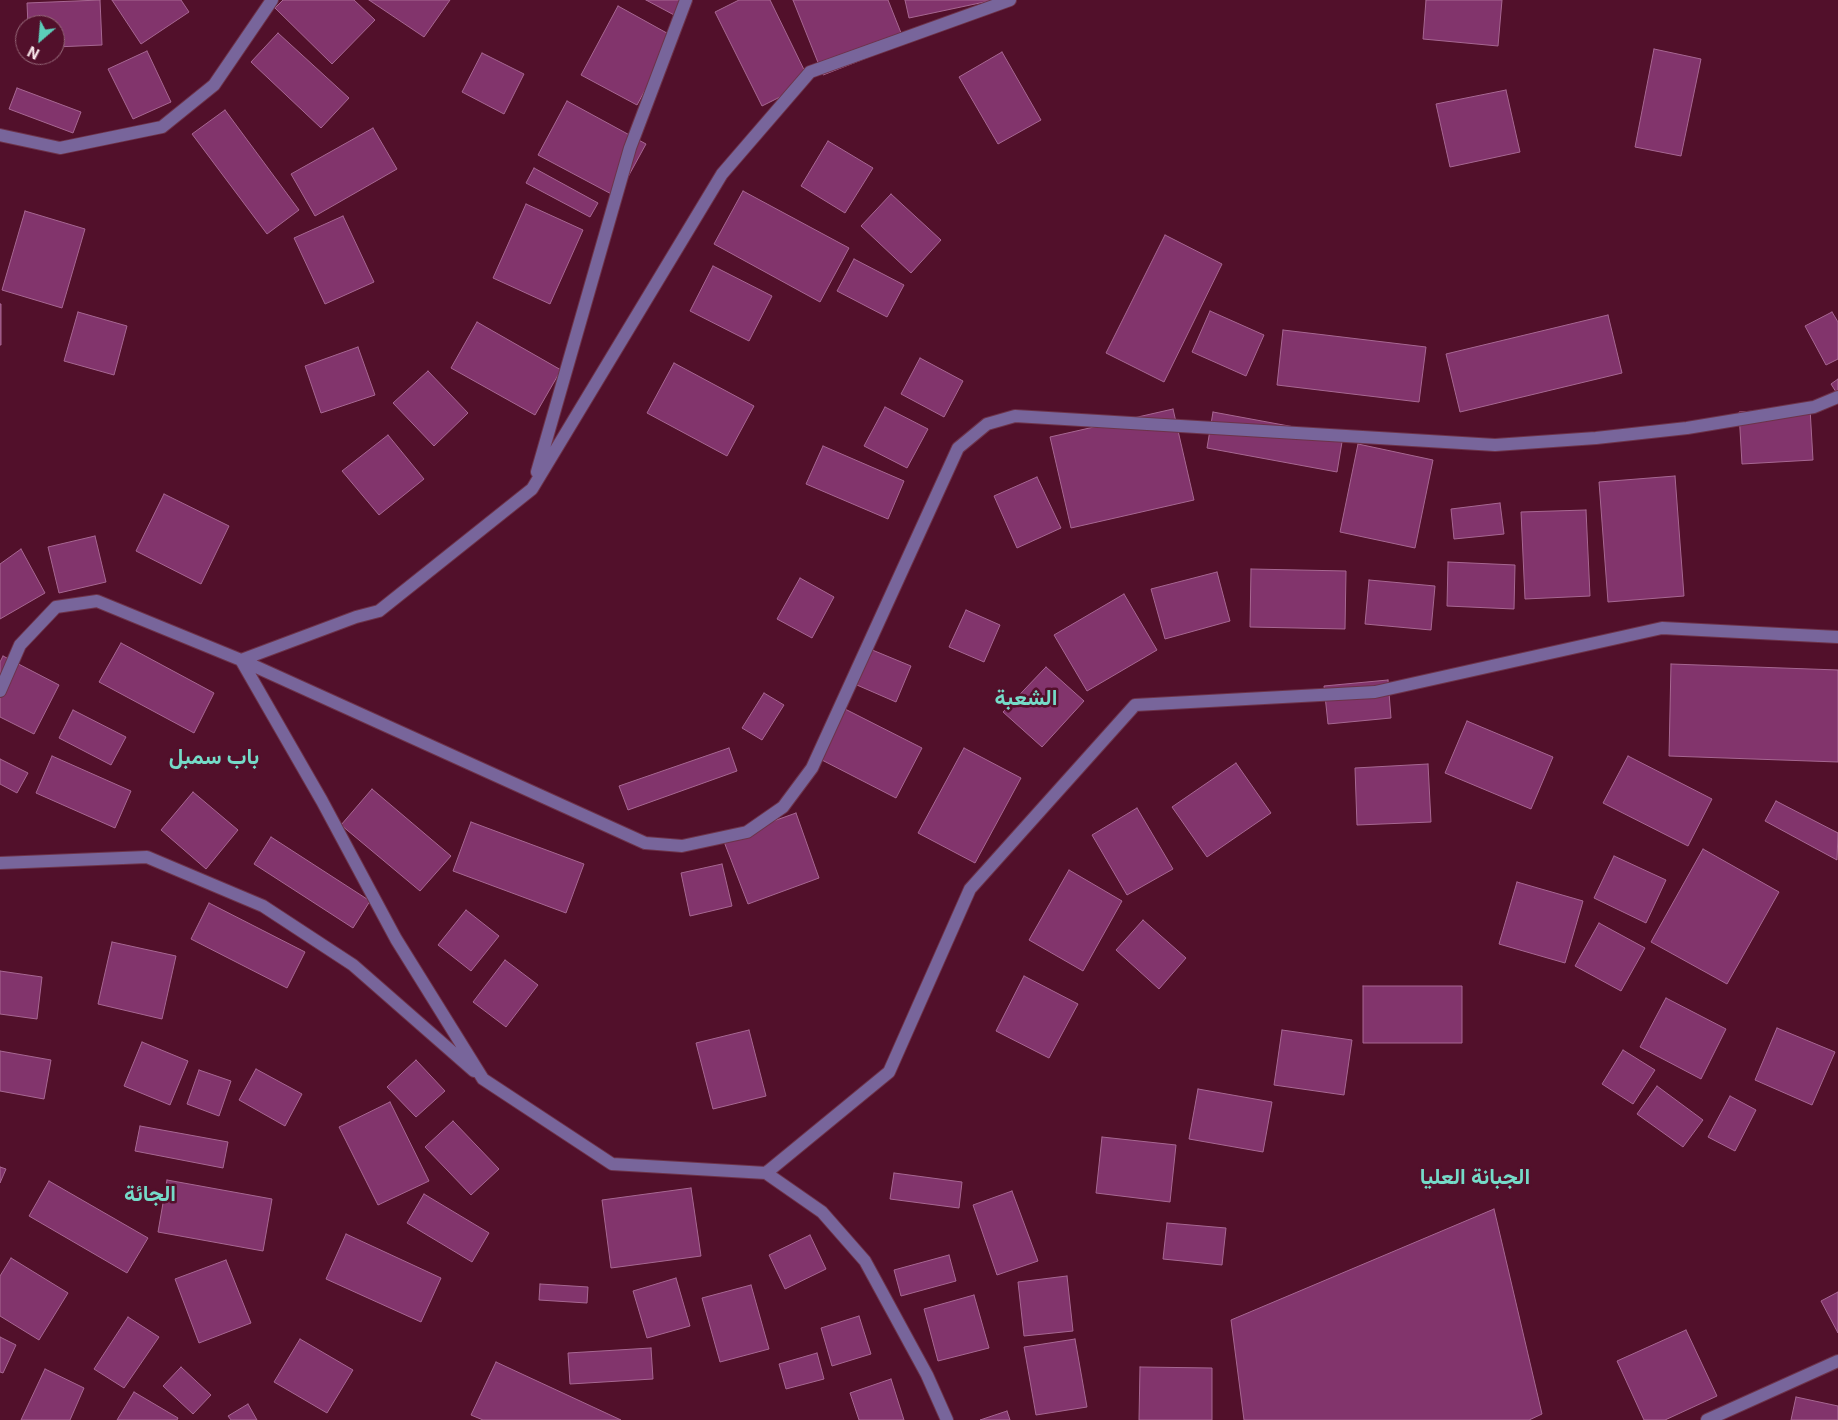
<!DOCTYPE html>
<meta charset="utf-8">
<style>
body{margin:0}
#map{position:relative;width:1838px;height:1420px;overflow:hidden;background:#52102b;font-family:Inter,sans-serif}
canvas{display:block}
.north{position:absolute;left:15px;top:15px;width:50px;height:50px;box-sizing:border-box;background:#52102b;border:1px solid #966879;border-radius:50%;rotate:207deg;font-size:14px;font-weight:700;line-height:20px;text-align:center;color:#fcebef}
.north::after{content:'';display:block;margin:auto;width:18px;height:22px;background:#5cceba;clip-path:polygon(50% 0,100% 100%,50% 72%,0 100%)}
</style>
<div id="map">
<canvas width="1838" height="1420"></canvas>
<div class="north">N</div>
</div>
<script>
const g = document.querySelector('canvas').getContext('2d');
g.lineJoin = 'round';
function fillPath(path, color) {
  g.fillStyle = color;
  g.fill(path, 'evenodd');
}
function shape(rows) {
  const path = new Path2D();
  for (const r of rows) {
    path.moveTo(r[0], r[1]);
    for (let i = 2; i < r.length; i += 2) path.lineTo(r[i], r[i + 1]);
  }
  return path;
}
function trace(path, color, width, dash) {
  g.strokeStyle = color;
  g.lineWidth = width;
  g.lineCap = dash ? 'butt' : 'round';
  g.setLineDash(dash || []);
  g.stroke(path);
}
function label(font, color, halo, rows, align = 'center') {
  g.font = font + ' Inter,Vazirmatn,sans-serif';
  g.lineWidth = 5;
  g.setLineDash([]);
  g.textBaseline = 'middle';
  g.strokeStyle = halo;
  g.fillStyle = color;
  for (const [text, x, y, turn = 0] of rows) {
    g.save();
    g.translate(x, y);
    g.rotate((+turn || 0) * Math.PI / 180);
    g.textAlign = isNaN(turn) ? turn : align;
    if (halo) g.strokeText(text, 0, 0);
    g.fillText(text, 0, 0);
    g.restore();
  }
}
const building = shape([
 [100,0,102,45,55,47,55,25,28,25,27,3,100,0],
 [112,0,181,0,189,12,141,44,112,0],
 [283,0,354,0,375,20,332,64,275,8,283,0],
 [369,0,450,0,424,37,369,0],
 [646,0,685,0,676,16,646,0],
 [739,0,770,0,810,82,762,106,715,12,739,0],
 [793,0,888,0,905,43,823,75,793,0],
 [905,0,994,0,909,18,905,0],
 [1426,0,1502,0,1498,46,1423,39,1426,0],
 [618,6,674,37,637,105,581,75,618,6],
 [278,33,349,98,321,128,251,62,278,33],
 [1654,49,1701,59,1681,156,1635,147,1654,49],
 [147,51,171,102,133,119,108,69,147,51],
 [1002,52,1041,120,998,144,959,77,1002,52],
 [482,53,524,74,504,114,462,92,482,53],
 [17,88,81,112,73,133,9,109,17,88],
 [1506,90,1520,152,1450,167,1436,104,1506,90],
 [567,101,646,144,617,197,538,155,567,101],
 [225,110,299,210,267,234,192,134,225,110],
 [373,128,397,169,315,216,291,174,373,128],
 [828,141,873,168,845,213,801,186,828,141],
 [534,168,598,203,590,217,526,183,534,168],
 [743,191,849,248,820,302,714,244,743,191],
 [891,194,941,240,911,273,861,226,891,194],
 [526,204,583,230,550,304,493,278,526,204],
 [25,211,85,229,62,308,2,290,25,211],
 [343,216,374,282,325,304,294,238,343,216],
 [1165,235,1222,264,1164,382,1106,353,1165,235],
 [854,259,904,285,887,317,837,291,854,259],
 [713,266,772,296,749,341,690,311,713,266],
 [0,304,1,304,1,345,0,345,0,304],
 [1210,311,1264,335,1246,376,1192,352,1210,311],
 [78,312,127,326,114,375,64,361,78,312],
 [1832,312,1838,322,1838,359,1826,365,1805,326,1832,312],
 [1608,315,1622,373,1460,412,1446,354,1608,315],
 [477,322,561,370,535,415,451,368,477,322],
 [1283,330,1426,347,1419,402,1277,385,1283,330],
 [358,347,375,395,321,413,305,366,358,347],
 [920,358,963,381,944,417,901,394,920,358],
 [674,363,754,406,727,456,647,413,674,363],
 [428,371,468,413,434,446,393,403,428,371],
 [1838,379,1838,395,1831,384,1838,379],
 [885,407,928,429,907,468,864,446,885,407],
 [1810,408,1813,460,1742,464,1739,412,1810,408],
 [1173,409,1194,500,1071,528,1050,437,1173,409],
 [1213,412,1343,436,1337,472,1207,448,1213,412],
 [388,435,424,479,379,515,342,471,388,435],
 [1358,444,1433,460,1415,548,1340,532,1358,444],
 [823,446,904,481,888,519,806,484,823,446],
 [1675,476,1684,596,1608,602,1599,482,1675,476],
 [1037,477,1061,528,1017,548,994,496,1037,477],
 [164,494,229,526,201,584,136,551,164,494],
 [1500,503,1504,534,1454,539,1451,509,1500,503],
 [1586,510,1590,596,1525,599,1521,512,1586,510],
 [95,536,106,582,59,593,48,547,95,536],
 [21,549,45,593,0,619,0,564,21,549],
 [1448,562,1515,565,1514,609,1447,606,1448,562],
 [1251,569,1346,571,1345,629,1250,627,1251,569],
 [1217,572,1230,621,1165,639,1151,589,1217,572],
 [800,578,834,597,812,638,777,619,800,578],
 [1369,580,1435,586,1431,630,1365,624,1369,580],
 [1124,594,1157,650,1087,691,1054,635,1124,594],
 [966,610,1000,625,984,662,949,647,966,610],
 [121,643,214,693,194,733,99,682,121,643],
 [865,647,911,666,896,702,850,682,865,647],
 [3,656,59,685,34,734,0,717,0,662,3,656],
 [1671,664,1838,670,1838,762,1669,756,1671,664],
 [1046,667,1084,701,1042,747,1003,712,1046,667],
 [1388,680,1391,718,1328,724,1324,686,1388,680],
 [764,693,784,705,762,740,742,728,764,693],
 [843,708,922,748,896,798,818,758,843,708],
 [73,710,126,737,111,765,59,738,73,710],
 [1467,721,1553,757,1531,809,1445,773,1467,721],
 [729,748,737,771,628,810,619,786,729,748],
 [964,748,1021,778,975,863,918,833,964,748],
 [52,756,131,791,115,828,36,793,52,756],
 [1628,756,1712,799,1688,846,1603,803,1628,756],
 [0,759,28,773,17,793,0,784,0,759],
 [1236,763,1271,813,1207,857,1172,807,1236,763],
 [1428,764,1431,822,1357,825,1355,768,1428,764],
 [372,789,451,856,420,891,341,825,372,789],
 [193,792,238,830,206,869,161,830,193,792],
 [1776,801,1838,833,1837,860,1765,821,1776,801],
 [1137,808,1173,869,1127,895,1092,835,1137,808],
 [796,813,819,878,748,904,723,839,796,813],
 [471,822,584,864,566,913,453,871,471,822],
 [271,837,370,901,353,928,254,864,271,837],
 [1703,849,1779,892,1727,984,1651,942,1703,849],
 [1614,856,1666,880,1646,923,1594,898,1614,856],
 [722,864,732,906,690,916,681,873,722,864],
 [1069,870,1122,901,1083,971,1029,940,1069,870],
 [1517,882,1583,901,1565,963,1499,944,1517,882],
 [209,903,305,952,287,988,191,939,209,903],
 [466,910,499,936,471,971,438,945,466,910],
 [1143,920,1186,958,1159,989,1116,950,1143,920],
 [1599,923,1645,948,1621,991,1575,966,1599,923],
 [112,942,176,956,162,1019,98,1004,112,942],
 [505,960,538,985,506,1027,473,1002,505,960],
 [0,971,42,977,37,1019,0,1014,0,971],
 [1024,976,1078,1004,1049,1058,996,1031,1024,976],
 [1363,986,1462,986,1462,1043,1363,1043,1363,986],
 [1666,998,1726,1029,1701,1079,1640,1047,1666,998],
 [1777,1028,1835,1052,1812,1105,1755,1080,1777,1028],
 [749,1030,766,1096,713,1109,696,1043,749,1030],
 [1282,1030,1352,1040,1344,1095,1274,1085,1282,1030],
 [142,1042,188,1061,170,1105,124,1086,142,1042],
 [1623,1050,1655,1070,1633,1104,1602,1084,1623,1050],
 [0,1051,51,1060,44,1099,0,1091,0,1051],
 [416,1060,445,1091,416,1117,387,1087,416,1060],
 [256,1069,302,1094,285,1126,239,1100,256,1069],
 [199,1070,231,1081,219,1116,187,1104,199,1070],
 [1657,1086,1703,1120,1683,1147,1637,1114,1657,1086],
 [1198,1089,1272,1102,1263,1152,1189,1139,1198,1089],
 [1730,1096,1756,1110,1735,1151,1708,1137,1730,1096],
 [390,1102,429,1181,378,1205,339,1127,390,1102],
 [453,1121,499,1169,471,1195,425,1147,453,1121],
 [140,1126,228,1142,223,1168,135,1151,140,1126],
 [1102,1137,1176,1145,1170,1202,1096,1193,1102,1137],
 [0,1167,6,1169,0,1183,0,1167],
 [894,1173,962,1182,959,1208,890,1199,894,1173],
 [167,1180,272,1199,263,1251,158,1232,167,1180],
 [49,1181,148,1238,127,1273,29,1216,49,1181],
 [691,1188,701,1256,611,1268,602,1200,691,1188],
 [1012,1191,1038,1261,997,1275,973,1205,1012,1191],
 [424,1194,489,1233,472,1262,407,1223,424,1194],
 [1494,1209,1542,1414,1529,1420,1244,1420,1231,1320,1494,1209],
 [1167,1223,1226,1228,1222,1265,1163,1259,1167,1223],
 [346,1234,441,1278,421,1322,326,1279,346,1234],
 [810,1235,826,1269,785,1289,769,1255,810,1235],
 [949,1255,956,1281,901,1296,894,1270,949,1255],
 [11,1258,68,1293,39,1340,0,1316,0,1276,11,1258],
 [226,1260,251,1323,199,1343,175,1279,226,1260],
 [1067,1276,1073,1331,1024,1336,1018,1282,1067,1276],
 [676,1278,690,1326,647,1338,633,1291,676,1278],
 [540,1284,588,1287,587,1303,539,1300,540,1284],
 [751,1285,769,1349,720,1362,702,1298,751,1285],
 [1838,1292,1838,1333,1821,1301,1838,1292],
 [974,1295,989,1348,938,1361,924,1309,974,1295],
 [859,1316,871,1354,832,1366,821,1328,859,1316],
 [128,1317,159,1337,124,1388,94,1369,128,1317],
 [1686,1330,1717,1396,1665,1420,1644,1420,1617,1361,1686,1330],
 [0,1337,16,1345,3,1373,0,1372,0,1337],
 [300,1339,353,1370,327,1413,274,1382,300,1339],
 [1075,1339,1087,1407,1036,1415,1024,1347,1075,1339],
 [651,1348,653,1379,570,1384,568,1353,651,1348],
 [817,1353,824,1379,786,1389,779,1364,817,1353],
 [496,1362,621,1420,483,1420,471,1415,496,1362],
 [181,1367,211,1395,193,1414,163,1386,181,1367],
 [1140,1367,1212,1368,1212,1420,1139,1420,1140,1367],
 [45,1369,84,1388,70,1420,21,1420,45,1369],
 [891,1379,904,1420,859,1420,850,1393,891,1379],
 [134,1392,178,1418,177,1420,117,1420,134,1392],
 [1796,1397,1838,1406,1838,1420,1791,1420,1796,1397],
 [248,1404,257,1420,231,1420,228,1416,248,1404],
 [1007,1411,1010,1420,980,1420,1007,1411]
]);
const minor = shape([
 [0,135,60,148,162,127,214,85,272,0],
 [537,472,630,148,686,0],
 [0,691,20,645,56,607,97,601,241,660,645,843,682,846,747,832,783,807,812,768,958,448,987,424,1015,416,1495,445,1596,438,1687,428,1814,407,1838,397],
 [0,863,147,857,263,906,353,965,474,1071],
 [766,1173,889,1072,970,889,1135,705,1375,692,1662,628,1838,637],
 [947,1420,927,1375,865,1261,822,1212,766,1173,612,1164,483,1079,396,939,322,801,241,660,356,617,379,611,532,489,722,174,810,72,1010,0],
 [1707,1420,1838,1361]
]);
const districtNames = [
 ["الشعبة",1026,698],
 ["باب سمبل",214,757],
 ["الجبانة العليا",1475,1177],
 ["الجائة",150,1194]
];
fillPath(building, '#82346c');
trace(building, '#a76792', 1);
trace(minor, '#6d334a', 14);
trace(minor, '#78659b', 12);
label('bold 22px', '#75dbc8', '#52102b', districtNames);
</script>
